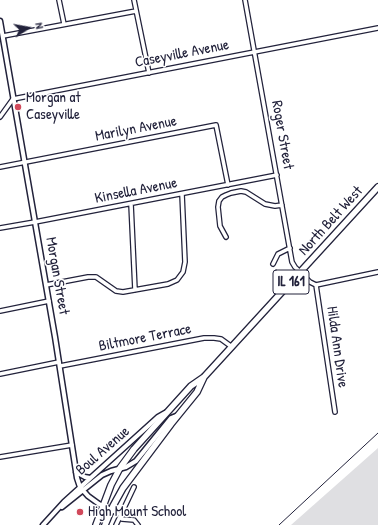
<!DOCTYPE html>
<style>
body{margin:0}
#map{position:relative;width:378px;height:525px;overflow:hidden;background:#fff;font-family:"Patrick Hand",sans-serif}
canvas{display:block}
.north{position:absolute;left:8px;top:8px;width:40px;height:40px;-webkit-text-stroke:3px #fff;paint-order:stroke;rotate:79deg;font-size:11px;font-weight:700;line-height:16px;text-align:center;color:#22223b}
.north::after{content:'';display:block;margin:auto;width:14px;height:18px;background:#22223b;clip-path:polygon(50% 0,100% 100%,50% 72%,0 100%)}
</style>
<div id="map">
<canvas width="378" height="525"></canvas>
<div class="north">N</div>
</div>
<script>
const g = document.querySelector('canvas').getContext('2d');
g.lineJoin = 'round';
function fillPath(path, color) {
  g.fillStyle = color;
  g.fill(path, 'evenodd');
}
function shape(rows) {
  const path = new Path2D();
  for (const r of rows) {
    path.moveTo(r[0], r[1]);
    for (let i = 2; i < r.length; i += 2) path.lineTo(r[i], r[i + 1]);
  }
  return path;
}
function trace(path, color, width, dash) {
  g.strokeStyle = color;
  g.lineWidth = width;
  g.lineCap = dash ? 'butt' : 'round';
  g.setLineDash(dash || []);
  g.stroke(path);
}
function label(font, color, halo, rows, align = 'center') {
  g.font = font + ' "Patrick Hand",sans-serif';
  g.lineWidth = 3;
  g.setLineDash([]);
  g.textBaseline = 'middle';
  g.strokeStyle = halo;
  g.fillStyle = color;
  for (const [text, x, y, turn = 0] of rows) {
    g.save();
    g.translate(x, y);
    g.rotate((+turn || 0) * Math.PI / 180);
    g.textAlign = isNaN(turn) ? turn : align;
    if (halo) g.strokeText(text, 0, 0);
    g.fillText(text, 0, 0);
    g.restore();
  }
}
const green = shape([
 [378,448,378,525,291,525]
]);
const minor = shape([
 [59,0,64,24],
 [134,0,149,73],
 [245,0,292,262,295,267,310,282,316,285,378,272],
 [3,36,136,11],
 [0,117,13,99,378,28],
 [0,167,216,125,228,185],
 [131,204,135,290],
 [0,228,35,222,277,175],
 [226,237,220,226,218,207,219,201,222,197,226,195,231,193,241,191,246,192,265,204,275,206,282,205],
 [273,264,278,254,290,248],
 [46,285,88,277,96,277,116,291,123,292,168,284,177,280,183,272,185,262,182,194],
 [316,285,335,412],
 [0,311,49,301],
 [60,366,204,338,214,338,221,339,232,347],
 [0,374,59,362],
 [0,457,72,445],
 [111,510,121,515,122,519,134,520,138,525],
 [116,525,134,487]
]);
const tertiary = shape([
 [0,21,55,337,77,478,80,487,88,496,99,504,111,510],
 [76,472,85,477,90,478],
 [62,507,102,475,111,471,126,467,136,461,171,418,176,416],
 [43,525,64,502,158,417,165,413]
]);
const primary = shape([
 [96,525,111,485,120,468,134,449,191,386,204,377,378,187],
 [105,525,113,506,123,488,171,424,197,392,204,377]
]);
const tram = shape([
 [279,525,378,433]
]);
const markers = [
 [18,107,4,"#d1495b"],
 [80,512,4,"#d1495b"]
];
const shields = [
 [291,282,36]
];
const shieldNames = [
 ["IL 161",291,282]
];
const streetNames = [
 ["Caseyville Avenue",182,54,-11],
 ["Marilyn Avenue",136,129,-11],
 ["Roger Street",282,135,80],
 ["Kinsella Avenue",136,191,-11],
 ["North Belt West",331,221,-48],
 ["Morgan Street",57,276,80],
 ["Biltmore Terrace",145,338,-11],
 ["Hilda Ann Drive",337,347,82],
 ["Boul Avenue",103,451,-41]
];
const poiNames = [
 ["Morgan at",26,98],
 ["Caseyville",26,115],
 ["High Mount School",88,512]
];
fillPath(green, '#dfdfe2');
trace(minor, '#22223b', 6);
trace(tertiary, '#22223b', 7);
trace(primary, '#22223b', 8);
trace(minor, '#fff', 3.5);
trace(tertiary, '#fff', 4);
trace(primary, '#fff', 5.5);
trace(tram, '#22223b', 1);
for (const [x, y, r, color] of markers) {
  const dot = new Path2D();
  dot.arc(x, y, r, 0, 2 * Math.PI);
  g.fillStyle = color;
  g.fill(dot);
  trace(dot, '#fff', 1.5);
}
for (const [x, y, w] of shields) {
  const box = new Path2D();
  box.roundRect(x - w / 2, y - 12, w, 24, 3);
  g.fillStyle = '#fff';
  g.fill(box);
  trace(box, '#22223b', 1);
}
label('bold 14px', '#22223b', null, shieldNames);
label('15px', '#22223b', '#fff', streetNames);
label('15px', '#22223b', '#fff', poiNames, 'left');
</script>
